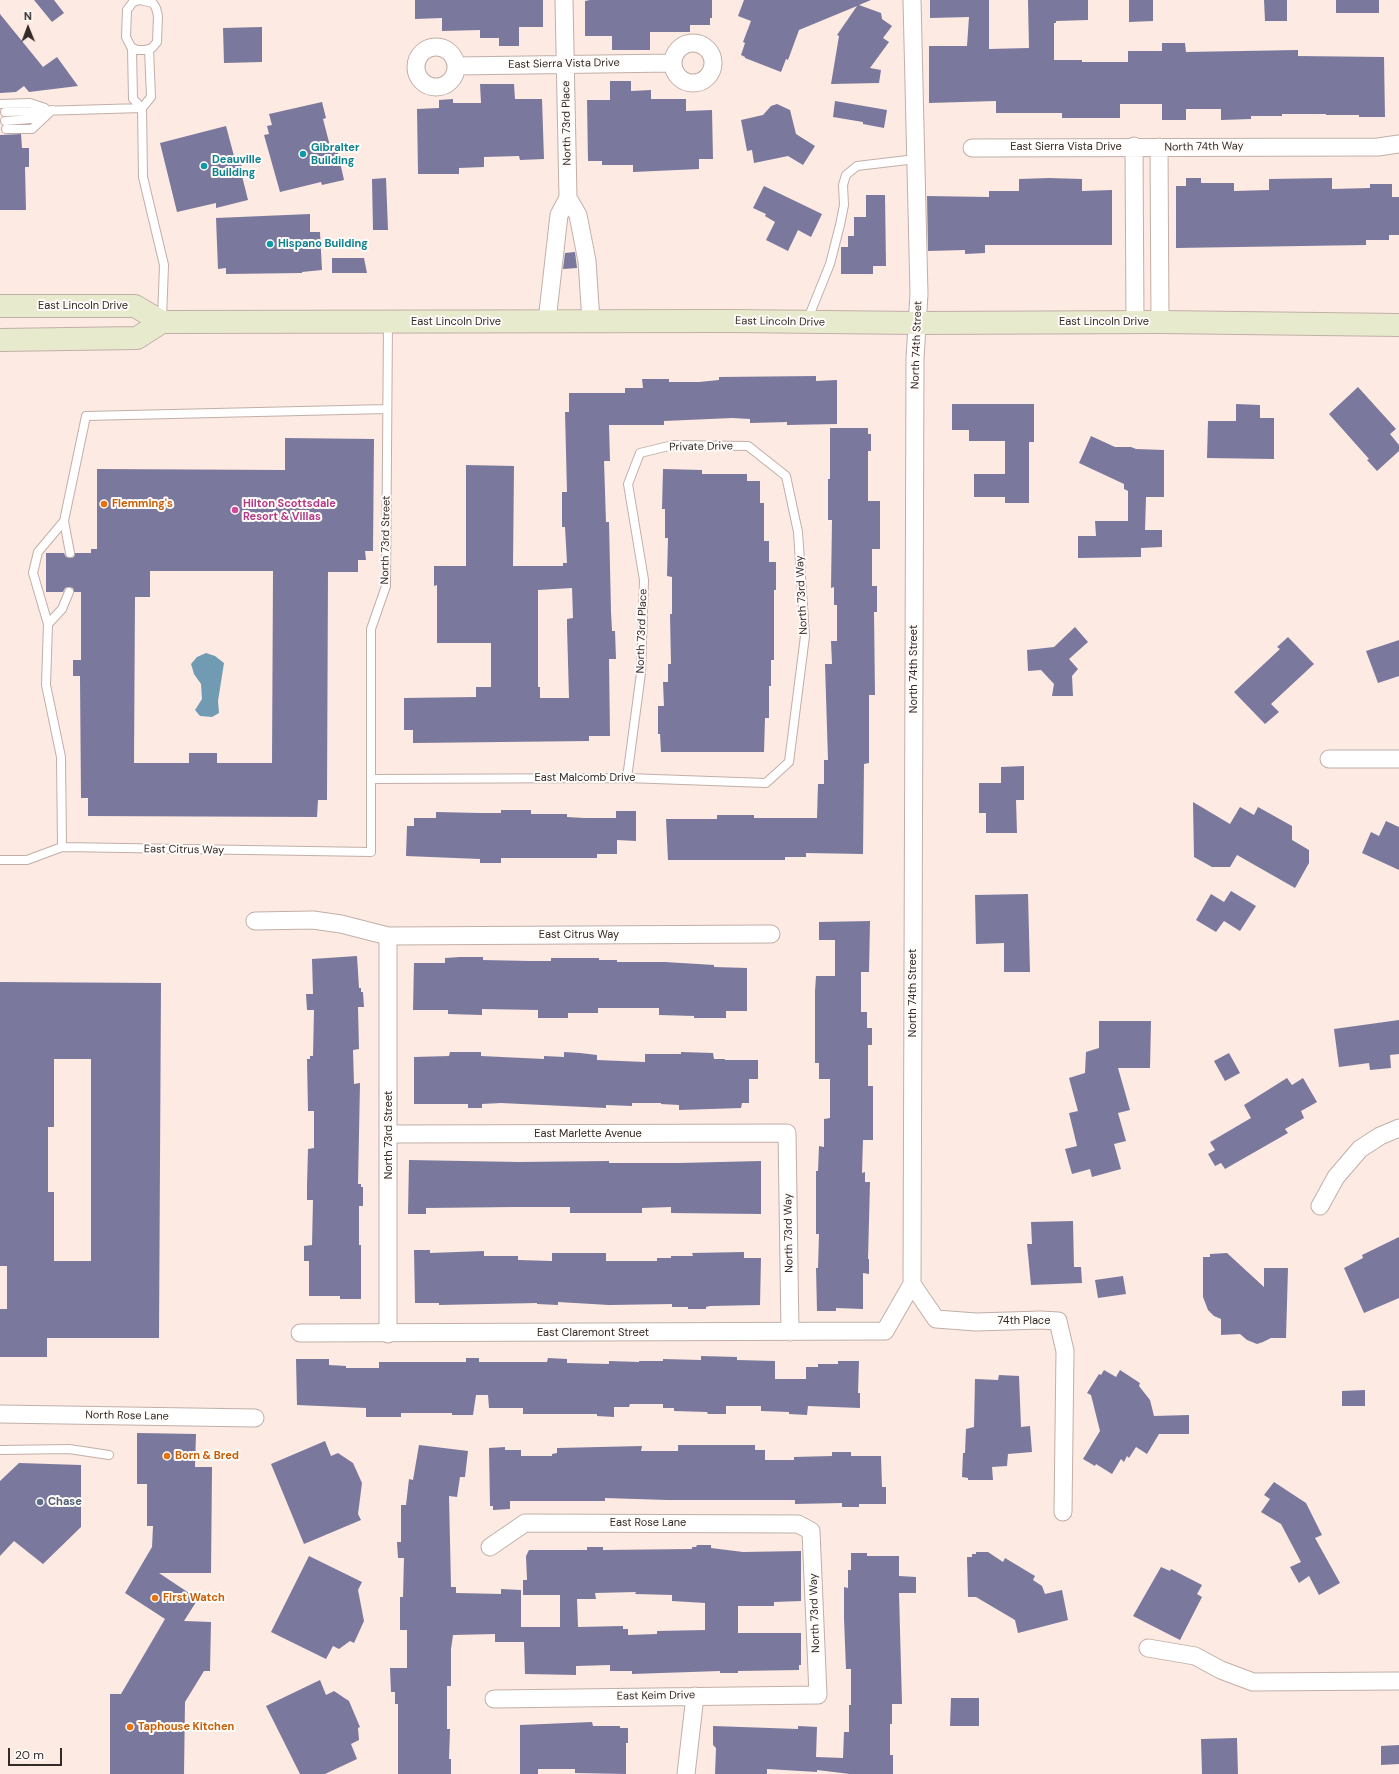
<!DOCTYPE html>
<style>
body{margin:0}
#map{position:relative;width:1399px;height:1774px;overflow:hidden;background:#fdeae2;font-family:"DM Sans",sans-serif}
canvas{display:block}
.north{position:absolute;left:8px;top:8px;width:40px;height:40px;-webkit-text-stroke:3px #fffbf9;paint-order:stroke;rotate:359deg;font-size:11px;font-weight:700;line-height:16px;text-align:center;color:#322b28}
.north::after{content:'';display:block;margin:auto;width:14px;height:18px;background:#322b28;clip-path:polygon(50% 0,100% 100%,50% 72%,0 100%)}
.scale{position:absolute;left:8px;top:1748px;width:54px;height:18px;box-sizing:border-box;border:2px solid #322b28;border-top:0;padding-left:5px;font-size:12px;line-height:14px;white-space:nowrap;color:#322b28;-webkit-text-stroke:3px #fffbf9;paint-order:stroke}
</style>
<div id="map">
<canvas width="1399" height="1774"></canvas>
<div class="north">N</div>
<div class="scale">20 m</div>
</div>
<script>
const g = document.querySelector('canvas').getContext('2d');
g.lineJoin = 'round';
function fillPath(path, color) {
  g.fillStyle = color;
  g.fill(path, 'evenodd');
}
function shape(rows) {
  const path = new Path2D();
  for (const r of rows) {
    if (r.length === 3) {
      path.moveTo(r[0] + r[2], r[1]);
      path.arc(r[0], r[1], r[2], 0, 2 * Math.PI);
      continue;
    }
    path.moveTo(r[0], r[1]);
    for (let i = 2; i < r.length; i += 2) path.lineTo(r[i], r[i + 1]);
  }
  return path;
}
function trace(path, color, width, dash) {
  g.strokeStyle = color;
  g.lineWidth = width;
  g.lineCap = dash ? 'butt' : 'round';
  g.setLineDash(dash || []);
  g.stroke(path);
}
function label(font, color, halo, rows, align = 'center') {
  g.font = font + ' "DM Sans",sans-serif';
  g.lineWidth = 4;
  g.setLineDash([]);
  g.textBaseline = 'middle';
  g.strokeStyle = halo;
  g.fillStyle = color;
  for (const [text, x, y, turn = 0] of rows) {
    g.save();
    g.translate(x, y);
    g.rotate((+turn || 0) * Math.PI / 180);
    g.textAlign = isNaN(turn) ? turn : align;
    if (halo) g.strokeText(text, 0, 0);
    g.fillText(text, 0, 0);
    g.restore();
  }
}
const water = shape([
 [206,653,215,656,224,663,218,701,219,713,212,717,200,716,195,710,202,699,201,684,194,674,191,664,197,657]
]);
const building = shape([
 [34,0,54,0,64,13,52,22],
 [415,0,543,0,543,27,519,27,519,46,499,46,499,38,480,38,480,30,442,31,442,18,415,19],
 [590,0,712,0,712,18,710,18,710,25,690,25,690,32,650,32,650,50,612,50,612,36,585,36,585,1],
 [744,0,871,0,859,5,881,13,882,19,892,26,883,38,889,42,870,68,881,70,879,83,831,84,839,36,837,35,857,6,799,30,788,60,786,59,781,72,745,58,745,57,741,55,745,43,743,42,751,21,738,16],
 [930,0,989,0,989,49,1029,48,1028,0,1088,0,1088,20,1056,21,1056,23,1054,23,1054,60,1082,60,1082,62,1128,62,1128,51,1162,51,1162,43,1185,43,1186,52,1298,50,1298,56,1384,57,1385,117,1359,117,1359,115,1326,115,1326,114,1282,114,1282,116,1251,116,1251,119,1221,120,1221,109,1186,109,1186,120,1162,120,1162,104,1120,104,1120,118,1062,118,1062,113,996,113,996,101,929,103,929,46,967,46,969,17,930,18],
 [1129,0,1153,0,1153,21,1129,22],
 [1264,0,1287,0,1287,21,1265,21],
 [1336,0,1379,0,1379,13,1336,13],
 [0,14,43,67,57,57,78,86,29,92,24,86,16,92,0,93],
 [262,27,262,62,224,63,223,28],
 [610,81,631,81,631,91,651,90,651,99,686,99,686,111,712,110,713,159,699,159,699,169,633,172,633,165,602,165,602,161,588,161,587,100,610,100],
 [480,84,514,84,515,99,542,99,544,159,520,160,519,156,484,157,484,167,459,168,459,174,418,174,417,109,439,108,439,100,453,99,453,103,481,103],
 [835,101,887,110,884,128,863,124,863,122,833,117],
 [322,102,326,118,323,119,330,146,336,144,344,180,322,185,321,182,280,192,264,135,269,134,267,126,272,125,269,114],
 [777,104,790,110,796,134,815,146,803,165,788,156,754,163,752,150,747,151,741,120,763,115,771,106],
 [226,126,234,156,239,155,244,176,242,176,248,200,216,208,216,203,177,212,160,143],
 [21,134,22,148,29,148,29,167,25,167,26,210,0,210,0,135],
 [386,178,388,230,373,230,372,179],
 [1049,178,1082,179,1082,191,1112,190,1112,245,985,245,985,253,965,254,965,250,928,251,927,196,989,197,989,191,1019,191,1019,179],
 [1186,178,1201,178,1201,183,1234,183,1234,191,1269,190,1269,179,1332,178,1332,189,1370,188,1370,184,1392,184,1392,197,1399,197,1399,235,1389,235,1389,240,1366,240,1366,245,1176,248,1176,186,1186,186],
 [764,186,822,214,811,237,798,230,788,251,766,240,775,222,765,216,766,214,753,208],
 [866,195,885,195,886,266,873,266,873,274,841,274,841,247,848,247,848,236,854,236,854,217,866,217],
 [310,214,310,232,320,232,322,270,302,272,302,273,226,274,226,268,218,269,216,218],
 [575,252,577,268,563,269,565,253],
 [332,258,364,258,367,273,332,273],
 [816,376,816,381,837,380,837,424,787,425,787,422,750,423,750,419,732,418,664,421,664,425,609,425,610,461,604,461,606,522,609,522,611,612,612,631,615,631,616,659,609,659,610,736,589,736,589,741,413,743,413,730,404,730,404,698,476,697,476,687,491,687,491,643,437,643,437,585,434,586,434,566,466,566,466,465,514,466,513,566,563,566,563,563,567,563,565,527,562,527,562,492,567,492,565,412,569,412,569,393,625,393,625,388,643,388,642,379,669,379,669,382,699,382,719,380,719,377],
 [572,588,573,618,567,619,567,626,569,698,540,698,540,687,538,687,538,590],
 [1358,387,1396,429,1390,434,1399,445,1399,451,1377,471,1367,460,1369,459,1329,414],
 [952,404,1034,404,1034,442,1029,442,1029,503,1005,503,1005,497,974,497,974,474,1005,474,1005,441,969,441,969,430,952,430],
 [1236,404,1260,405,1260,418,1274,418,1274,459,1207,458,1208,421,1236,421],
 [830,428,868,428,868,434,871,434,871,451,868,451,868,501,880,501,880,549,872,549,872,586,877,586,877,612,874,612,875,695,869,695,869,763,864,764,863,854,806,853,806,857,785,857,785,860,668,860,666,819,717,819,717,815,754,815,754,818,817,818,818,784,824,784,824,760,828,760,825,664,832,664,831,641,837,641,837,605,834,605,834,587,831,588,832,520,828,520,828,479,830,479],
 [1091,436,1115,447,1131,447,1136,449,1164,450,1164,497,1146,497,1145,530,1162,530,1162,547,1141,548,1141,557,1078,558,1078,536,1096,536,1095,521,1128,521,1128,491,1124,489,1124,484,1079,463],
 [285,438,374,439,373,551,365,551,366,560,358,560,358,572,328,572,327,800,318,800,317,817,88,816,88,798,81,798,80,676,73,676,73,660,81,660,81,592,74,592,73,588,69,587,65,588,63,592,46,592,46,553,64,553,66,557,71,558,74,557,75,553,91,553,91,549,97,549,97,469,285,470],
 [150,571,273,571,272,763,217,763,217,753,189,753,189,763,134,763,135,597,150,597],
 [663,469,702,470,702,474,747,474,747,481,760,481,760,503,764,503,764,541,769,541,769,562,776,562,776,590,774,590,774,660,771,660,771,686,769,686,769,718,765,718,764,752,661,752,660,734,658,734,658,706,664,706,663,682,668,682,668,664,671,664,670,614,672,614,672,577,667,576,668,538,665,538,665,509,662,509],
 [1075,627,1088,642,1069,659,1078,669,1072,676,1073,696,1052,696,1054,684,1041,670,1028,671,1027,650,1054,647],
 [1288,637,1314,664,1271,704,1279,712,1265,724,1234,692,1280,649,1277,647],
 [1399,640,1399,676,1378,683,1366,651],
 [1024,766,1024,800,1016,800,1017,833,986,833,986,813,979,813,979,783,1001,783,1001,767],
 [1193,802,1230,824,1240,807,1254,815,1258,807,1292,826,1292,840,1309,850,1309,863,1295,888,1237,855,1230,867,1212,867,1194,857],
 [501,810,531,810,531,814,567,814,567,817,584,818,616,818,616,811,636,811,636,841,617,840,617,854,597,854,597,858,501,858,501,863,480,863,480,859,406,856,407,826,414,826,414,818,436,818,436,812,480,813,501,813],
 [1386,821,1399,827,1399,870,1362,853,1371,832,1379,836],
 [1231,891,1256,906,1240,931,1224,921,1216,932,1196,920,1211,894,1224,902],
 [1028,894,1030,972,1004,972,1004,943,976,944,975,895],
 [870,921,869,972,861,972,861,1012,867,1012,867,1028,872,1028,872,1045,868,1045,868,1086,873,1086,873,1140,863,1140,862,1173,865,1172,865,1182,870,1182,868,1259,869,1259,869,1274,863,1273,863,1309,836,1308,836,1311,817,1311,816,1268,818,1268,819,1234,816,1234,816,1171,818,1171,819,1146,824,1147,824,1119,830,1118,830,1079,819,1079,819,1063,815,1063,815,991,816,976,835,976,835,940,819,940,819,922],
 [357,956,359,988,361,988,361,992,363,992,364,1007,358,1007,359,1049,353,1050,354,1084,360,1083,358,1184,361,1184,361,1187,363,1187,363,1206,359,1206,359,1245,361,1245,361,1299,340,1299,340,1296,309,1296,309,1261,304,1261,304,1246,312,1245,313,1200,307,1200,307,1186,308,1149,314,1148,314,1111,308,1111,307,1059,310,1059,310,1056,313,1056,314,1010,307,1010,306,994,313,994,312,959],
 [460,957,483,957,483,960,530,961,551,961,551,958,599,958,599,960,617,960,617,962,665,962,714,965,714,967,747,968,747,1011,726,1011,726,1018,694,1018,694,1016,659,1015,659,1008,598,1008,598,1013,568,1013,568,1018,538,1018,538,1010,482,1009,482,1015,448,1014,448,1010,413,1010,414,963,445,963,445,958],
 [0,982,161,983,159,1338,47,1338,47,1357,0,1357,0,1309,7,1309,7,1266,0,1266],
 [54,1059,91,1059,91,1261,54,1261,54,1192,48,1192,48,1127,54,1127],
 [1399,1020,1399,1054,1390,1055,1391,1068,1370,1070,1369,1063,1339,1067,1334,1029],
 [1099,1021,1151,1021,1150,1068,1118,1068,1130,1110,1118,1113,1126,1141,1114,1144,1121,1169,1092,1177,1090,1169,1072,1174,1065,1149,1077,1146,1069,1113,1078,1111,1069,1078,1085,1073,1086,1052,1099,1048],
 [450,1052,481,1052,481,1056,544,1059,544,1056,564,1057,564,1052,580,1053,597,1055,597,1060,645,1062,645,1054,681,1054,681,1052,713,1053,714,1059,725,1059,725,1060,758,1060,758,1079,749,1079,749,1103,742,1103,741,1108,679,1110,679,1105,661,1104,661,1103,632,1103,632,1106,606,1105,606,1108,501,1103,482,1104,482,1108,468,1108,468,1104,414,1104,414,1057,449,1056],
 [1229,1053,1240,1073,1225,1081,1214,1061],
 [1287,1078,1292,1085,1303,1078,1317,1102,1301,1111,1304,1118,1285,1129,1288,1133,1225,1169,1221,1163,1215,1166,1208,1154,1215,1150,1210,1142,1251,1118,1244,1105],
 [409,1160,519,1162,609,1161,609,1163,679,1163,761,1161,761,1214,671,1213,671,1207,642,1208,642,1213,570,1213,570,1207,515,1207,426,1208,426,1214,408,1214],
 [1073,1221,1074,1267,1081,1267,1082,1283,1031,1285,1027,1244,1032,1244,1031,1222],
 [1399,1237,1399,1298,1364,1313,1344,1268,1363,1258,1362,1255],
 [414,1250,430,1250,430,1253,484,1251,484,1256,518,1256,518,1260,552,1261,552,1253,606,1253,606,1261,657,1261,657,1258,671,1258,671,1256,693,1256,692,1253,744,1252,744,1258,761,1258,760,1305,710,1306,706,1307,706,1309,688,1309,688,1307,672,1307,672,1304,609,1305,558,1302,558,1305,537,1304,537,1303,439,1305,439,1303,415,1303],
 [1227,1253,1264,1287,1264,1268,1288,1268,1286,1338,1271,1338,1263,1342,1257,1344,1247,1340,1240,1334,1221,1335,1221,1319,1214,1316,1208,1310,1203,1297,1203,1257,1210,1257,1210,1254],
 [1123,1276,1126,1294,1098,1298,1095,1280],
 [701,1356,737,1357,737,1360,775,1361,775,1379,806,1379,806,1367,818,1367,818,1364,838,1364,838,1361,859,1361,858,1393,860,1393,860,1408,808,1406,807,1415,789,1414,789,1412,761,1411,761,1406,726,1406,726,1414,708,1414,707,1412,674,1411,674,1408,663,1408,663,1404,630,1404,629,1407,614,1407,614,1417,597,1416,597,1414,523,1414,523,1408,489,1408,488,1395,476,1395,473,1415,452,1415,452,1413,401,1413,401,1417,366,1417,366,1408,297,1405,296,1359,329,1359,329,1365,346,1366,346,1368,379,1368,379,1362,466,1362,466,1358,479,1358,479,1362,547,1362,548,1358,567,1359,567,1363,609,1364,609,1361,639,1362,639,1361,663,1361,663,1359,701,1360],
 [1104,1370,1116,1377,1120,1370,1140,1383,1139,1386,1150,1400,1154,1416,1189,1415,1189,1434,1159,1434,1147,1454,1136,1447,1129,1458,1127,1456,1124,1462,1121,1459,1112,1474,1096,1464,1095,1466,1083,1459,1100,1431,1091,1395,1087,1393,1099,1374,1101,1375],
 [999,1375,1019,1376,1021,1427,1030,1426,1032,1452,1008,1454,1007,1466,992,1467,993,1480,968,1480,968,1478,962,1477,963,1453,965,1453,966,1429,974,1427,975,1379,998,1380],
 [1365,1390,1365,1406,1342,1406,1342,1391],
 [137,1433,196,1434,195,1467,212,1467,211,1573,159,1573,198,1599,184,1621,211,1622,210,1671,204,1671,185,1702,184,1774,110,1774,110,1694,121,1694,165,1619,125,1593,152,1547,153,1526,147,1526,147,1484,137,1484],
 [325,1441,331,1456,338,1453,353,1463,362,1483,358,1514,361,1520,304,1544,271,1464],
 [419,1445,468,1451,465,1477,460,1477,457,1497,449,1496,451,1587,456,1587,456,1593,501,1594,501,1589,521,1590,521,1627,560,1627,560,1595,523,1595,523,1580,527,1580,526,1556,529,1550,587,1550,587,1547,603,1547,603,1550,692,1549,692,1547,696,1547,697,1545,711,1545,711,1548,743,1552,801,1551,801,1601,774,1602,774,1606,738,1606,738,1633,801,1633,801,1665,799,1665,799,1670,738,1671,738,1673,720,1673,720,1671,632,1674,632,1671,610,1671,610,1665,576,1666,576,1675,525,1674,524,1642,495,1642,495,1634,453,1635,451,1649,451,1686,447,1686,447,1729,450,1729,449,1759,451,1759,451,1774,398,1774,398,1704,395,1704,395,1692,391,1692,390,1668,407,1668,407,1630,400,1630,400,1597,403,1597,404,1558,398,1558,397,1542,401,1542,401,1505,406,1505,409,1479,413,1480],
 [636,1592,635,1594,672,1595,672,1601,705,1603,705,1630,657,1631,657,1634,628,1635,628,1629,623,1629,623,1626,578,1627,577,1599,596,1599,595,1593],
 [678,1445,755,1445,755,1450,765,1450,765,1460,794,1460,794,1457,832,1456,832,1452,851,1452,851,1456,881,1456,882,1487,886,1487,886,1504,859,1504,859,1507,842,1507,842,1503,795,1504,795,1500,667,1500,605,1498,605,1501,510,1501,510,1509,493,1510,493,1506,490,1506,489,1448,505,1447,505,1450,521,1450,521,1456,552,1456,552,1454,557,1453,557,1448,642,1446,641,1451,678,1451],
 [19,1463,81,1465,81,1527,43,1564,14,1541,0,1556,0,1481],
 [1274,1482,1306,1503,1322,1535,1315,1538,1340,1583,1319,1595,1309,1576,1299,1583,1290,1567,1301,1562,1281,1524,1261,1512,1270,1499,1264,1495],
 [976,1552,988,1552,1003,1562,1005,1558,1035,1576,1033,1580,1042,1586,1045,1594,1062,1590,1068,1620,1018,1633,1015,1620,976,1597,968,1597,967,1557,972,1557,972,1554,976,1554],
 [851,1553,867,1553,867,1556,899,1556,899,1576,916,1577,916,1593,899,1593,902,1704,892,1704,892,1724,890,1724,890,1755,893,1755,893,1774,850,1774,817,1770,817,1772,767,1769,767,1774,715,1774,716,1748,713,1745,713,1726,798,1729,798,1726,817,1727,816,1757,843,1758,844,1732,849,1732,849,1705,851,1705,851,1669,846,1669,844,1619,844,1587,848,1588,848,1570,851,1570],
 [309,1556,362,1582,358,1590,364,1621,354,1643,350,1641,339,1649,333,1646,326,1659,271,1632],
 [1161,1567,1170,1571,1171,1569,1202,1585,1197,1594,1202,1597,1180,1640,1133,1616],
 [320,1680,326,1695,334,1691,349,1701,360,1727,358,1728,359,1740,351,1744,357,1759,325,1774,300,1774,266,1706],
 [951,1698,979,1698,979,1726,950,1726],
 [592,1722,593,1726,620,1726,620,1728,628,1728,628,1743,626,1743,626,1774,575,1773,575,1769,538,1769,538,1774,520,1774,520,1725],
 [1237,1738,1238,1774,1202,1774,1201,1739],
 [1399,1745,1399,1764,1381,1765,1381,1746]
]);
const service = shape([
 [140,0,153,3,156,8,158,16,157,42,152,48,145,50,137,50,131,47,126,37,127,10,133,2,140,0],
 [132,48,133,99,142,108,151,97,149,49],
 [0,104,30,103,45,108],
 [5,112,142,108,143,177,164,265,162,319],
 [5,121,31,119,46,113],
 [6,129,32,129,52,110],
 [807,321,830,264,840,225,844,205,843,185,846,175,857,166,916,159],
 [64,521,70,553],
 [48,624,62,609,69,592],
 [372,779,627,778,766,783,789,762,805,636,798,532,786,476,748,446,673,445,640,453,628,484,644,580,641,673,627,778],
 [62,847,61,757,46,685,48,624,33,573,38,552,64,521,86,416,387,409],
 [0,860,27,860,62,847,371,852,371,629,386,586,388,322],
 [0,1450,69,1449,109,1455]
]);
const minor = shape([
 [564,0,568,198,578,215,587,261,591,321],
 [693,63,20],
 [436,67,20],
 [456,66,673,63],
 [1134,146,1135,322],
 [1159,147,1160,322],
 [972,148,1378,147,1399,144],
 [547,321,559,215,568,198],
 [1329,759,1399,759],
 [255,921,313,920,341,924,388,936,771,934],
 [388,936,388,1334],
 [389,1134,787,1133,790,1332],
 [1320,1206,1336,1177,1360,1149,1380,1136,1399,1128],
 [912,1284,936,1319,976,1322,1041,1320,1058,1321,1065,1351,1063,1512],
 [300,1333,885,1331,912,1284,915,358,919,294,912,0],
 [0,1414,255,1418],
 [490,1547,525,1523,798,1524,811,1531,818,1695,494,1699],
 [1148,1648,1195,1656,1221,1670,1253,1682,1399,1681],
 [686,1774,695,1696]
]);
const secondary = shape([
 [0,306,135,306,162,322,731,321,917,323,1160,322,1399,325],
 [0,340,137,338,162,322]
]);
const markers = [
 [303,154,4,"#0f9aa8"],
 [204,166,4,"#0f9aa8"],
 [270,244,4,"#0f9aa8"],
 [104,504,4,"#e8710a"],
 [235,510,4,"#d1479c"],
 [167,1456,4,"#e8710a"],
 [40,1502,4,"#5c6f8a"],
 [155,1598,4,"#e8710a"],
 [130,1727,4,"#e8710a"]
];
const streetNames = [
 ["East Sierra Vista Drive",564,64,-1],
 ["North 73rd Place",567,123,-91],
 ["East Sierra Vista Drive",1066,147],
 ["North 74th Way",1204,147,-1],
 ["East Lincoln Drive",83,306],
 ["East Lincoln Drive",456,322],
 ["East Lincoln Drive",780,322,1],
 ["East Lincoln Drive",1104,322],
 ["North 74th Street",917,345,-88],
 ["Private Drive",701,447,-1],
 ["North 73rd Street",386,540,-89],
 ["North 73rd Way",802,595,-93],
 ["North 73rd Place",642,631,-88],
 ["North 74th Street",914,669,-90],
 ["East Malcomb Drive",585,778],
 ["East Citrus Way",184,850,1],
 ["East Citrus Way",579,935],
 ["North 74th Street",913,993,-90],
 ["East Marlette Avenue",588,1134],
 ["North 73rd Street",389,1135,-90],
 ["North 73rd Way",789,1233,-91],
 ["74th Place",1024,1321],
 ["East Claremont Street",593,1333],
 ["North Rose Lane",127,1416,1],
 ["East Rose Lane",648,1523],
 ["North 73rd Way",815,1613,-92],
 ["East Keim Drive",656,1696,-1]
];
const cultureNames = [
 ["Gibralter",311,148],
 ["Building",311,161],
 ["Deauville",212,160],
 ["Building",212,173],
 ["Hispano Building",278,244]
];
const foodNames = [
 ["Flemming's",112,504],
 ["Born & Bred",175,1456],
 ["First Watch",163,1598],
 ["Taphouse Kitchen",138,1727]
];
const hotelNames = [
 ["Hilton Scottsdale",243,504],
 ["Resort & Villas",243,517]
];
const serviceNames = [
 ["Chase",48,1502]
];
fillPath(water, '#719bb3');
fillPath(building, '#7b789d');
trace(service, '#c1afa8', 10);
trace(minor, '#c1afa8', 19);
trace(secondary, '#c1afa8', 24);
trace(service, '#fff', 8);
trace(minor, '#fff', 17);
trace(secondary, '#e8eace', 22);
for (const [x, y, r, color] of markers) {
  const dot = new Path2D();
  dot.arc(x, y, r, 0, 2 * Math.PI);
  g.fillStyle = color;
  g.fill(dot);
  trace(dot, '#fffbf9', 1.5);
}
label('11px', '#322b28', '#fffbf9', streetNames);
label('bold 11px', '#0d838f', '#fffbf9', cultureNames, 'left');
label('bold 11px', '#c56008', '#fffbf9', foodNames, 'left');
label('bold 11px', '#b23c85', '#fffbf9', hotelNames, 'left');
label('bold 11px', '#4e5e75', '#fffbf9', serviceNames, 'left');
</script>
